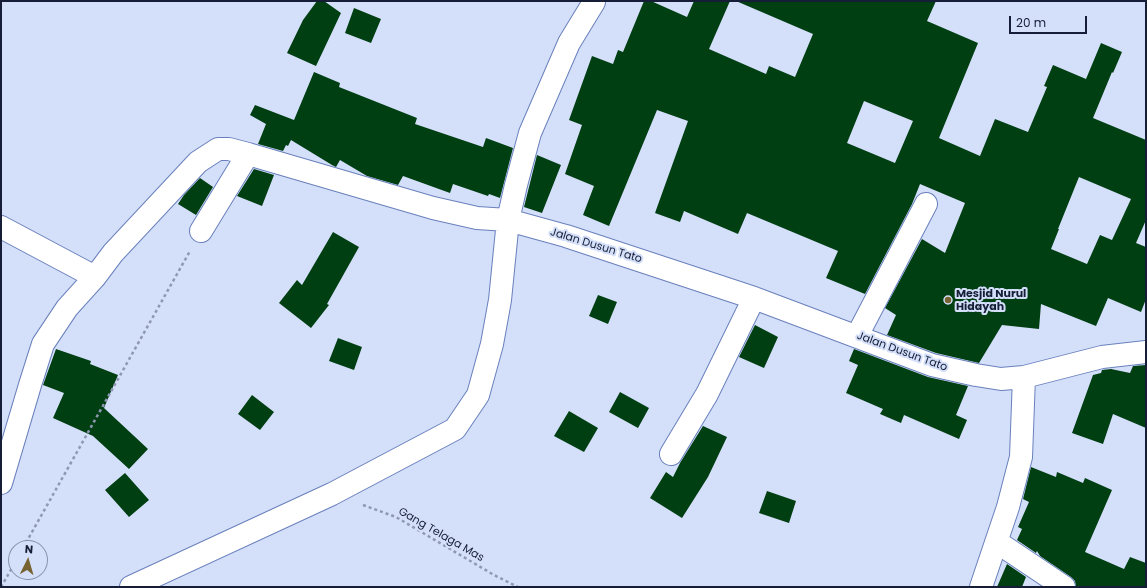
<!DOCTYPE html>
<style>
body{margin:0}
#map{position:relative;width:1147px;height:588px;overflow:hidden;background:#d4dffa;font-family:Poppins,sans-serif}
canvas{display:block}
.frame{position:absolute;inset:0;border:2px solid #151e36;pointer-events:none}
.north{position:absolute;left:8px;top:540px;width:40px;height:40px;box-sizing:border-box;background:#d4dffa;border:1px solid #8892ac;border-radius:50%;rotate:5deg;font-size:11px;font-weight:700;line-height:16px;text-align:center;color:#151e36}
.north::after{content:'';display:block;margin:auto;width:14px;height:18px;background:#776332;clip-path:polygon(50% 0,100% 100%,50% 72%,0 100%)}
.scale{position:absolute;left:1009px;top:16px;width:78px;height:18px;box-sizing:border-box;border:2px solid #151e36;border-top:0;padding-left:5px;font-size:12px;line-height:14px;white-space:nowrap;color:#151e36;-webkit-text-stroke:3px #d4dffa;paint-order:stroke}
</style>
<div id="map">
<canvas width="1147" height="588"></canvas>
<div class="frame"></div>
<div class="north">N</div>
<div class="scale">20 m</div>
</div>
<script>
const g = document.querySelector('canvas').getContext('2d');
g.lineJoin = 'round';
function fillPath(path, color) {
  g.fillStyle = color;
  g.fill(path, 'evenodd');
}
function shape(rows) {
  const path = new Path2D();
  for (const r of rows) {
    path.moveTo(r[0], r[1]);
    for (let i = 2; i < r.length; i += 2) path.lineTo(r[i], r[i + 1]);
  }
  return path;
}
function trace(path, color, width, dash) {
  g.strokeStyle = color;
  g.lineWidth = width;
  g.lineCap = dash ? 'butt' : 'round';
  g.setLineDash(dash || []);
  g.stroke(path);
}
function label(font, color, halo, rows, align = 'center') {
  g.font = font + ' Poppins,sans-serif';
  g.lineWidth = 4;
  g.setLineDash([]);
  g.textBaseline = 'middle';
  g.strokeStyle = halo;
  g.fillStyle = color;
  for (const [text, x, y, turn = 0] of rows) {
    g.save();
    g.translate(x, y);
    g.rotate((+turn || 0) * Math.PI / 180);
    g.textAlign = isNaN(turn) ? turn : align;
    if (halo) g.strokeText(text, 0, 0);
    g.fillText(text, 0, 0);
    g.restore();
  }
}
const building = shape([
 [317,1,324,1,341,13,316,66,287,53,303,20],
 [644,1,651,1,687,17,694,1,730,1,709,49,766,74,769,66,795,77,813,34,736,1,936,1,927,21,978,43,939,138,980,156,995,119,1028,132,1047,87,1044,86,1053,65,1086,79,1101,43,1122,52,1113,73,1112,72,1093,118,1146,140,1146,220,1136,243,1146,247,1146,299,1141,312,1108,298,1096,326,1041,304,1039,329,1002,325,979,363,936,353,887,335,896,315,885,308,922,239,945,253,965,203,920,184,912,204,865,294,826,278,838,251,747,213,738,234,684,211,680,222,655,213,688,121,657,110,609,226,583,215,594,186,565,174,582,125,569,120,592,56,613,64,618,50,623,52],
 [864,101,913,121,895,163,847,143],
 [1079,177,1131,199,1112,240,1100,235,1087,264,1051,249,1059,229,1058,229],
 [354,8,381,19,371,43,345,33],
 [314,72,340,83,339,87,417,118,415,124,483,147,486,138,513,148,500,198,489,194,488,196,453,184,450,193,403,176,398,185,367,176,340,160,336,167,332,165,291,140,288,146,286,145,283,151,258,144,266,124,250,115,255,105,294,120],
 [537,155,561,165,542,213,524,207],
 [254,169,274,175,262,206,237,196],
 [200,178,213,187,196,215,178,204,184,195],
 [333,232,359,247,327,304,329,305,311,328,279,303,297,280,302,285],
 [598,295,617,302,608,324,589,316],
 [755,325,778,337,764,368,739,357],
 [338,338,362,347,354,370,329,361],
 [56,349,91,361,90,364,118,375,104,408,148,449,129,469,93,436,53,418,64,393,43,385],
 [854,349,928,377,968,386,956,415,967,420,959,439,904,415,901,423,880,414,883,409,846,393,858,365,849,361],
 [1146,365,1146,428,1113,414,1103,444,1072,433,1093,375,1101,373,1102,370,1111,369,1130,373,1133,366],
 [620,392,649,408,638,428,609,412],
 [252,395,274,412,260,430,238,414],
 [569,411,598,428,584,452,554,436],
 [703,426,727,437,708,477,682,518,650,498,666,472,673,477,680,463],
 [1031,467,1056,477,1057,472,1083,483,1085,478,1112,490,1085,552,1124,569,1130,557,1146,563,1146,587,1076,587,1075,581,1071,577,1040,556,1037,551,1036,553,1017,540,1022,529,1018,527,1029,502,1023,499],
 [125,473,149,500,129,517,105,490],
 [767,491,796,501,789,523,759,513],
 [1007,564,1026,577,1022,587,997,587]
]);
const path = shape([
 [363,505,396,517,494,575,518,587],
 [23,548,190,251],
 [1,587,16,561]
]);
const street = shape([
 [1,227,95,277],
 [201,231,248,154,433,208,477,218,508,220,566,236,754,298,932,365,976,375,1001,379,1024,377,1102,357,1146,352],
 [857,336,926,204],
 [671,454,707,394,754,298],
 [1,483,30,385,43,344,67,308,95,277,113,253,198,162,218,149,229,149,248,154],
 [997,542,1064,587],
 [131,587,332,494,455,429,478,395,492,344,500,300,508,220,516,185,530,133,569,43,594,2],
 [981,587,1008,507,1021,457,1024,377]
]);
const markers = [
 [948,300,4,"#776332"]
];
const streetNames = [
 ["Jalan Dusun Tato",596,246,17],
 ["Jalan Dusun Tato",902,352,20],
 ["Gang Telaga Mas",441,535,30]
];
const poiNames = [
 ["Mesjid Nurul",956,294],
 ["Hidayah",956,307]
];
fillPath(building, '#003f12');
trace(street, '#6980bc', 24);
trace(path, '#8e98b2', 2.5, [3, 3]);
trace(street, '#fff', 22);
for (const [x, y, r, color] of markers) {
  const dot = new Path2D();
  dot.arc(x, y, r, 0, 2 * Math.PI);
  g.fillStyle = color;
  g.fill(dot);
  trace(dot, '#d4dffa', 1.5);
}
label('11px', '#151e36', '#d4dffa', streetNames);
label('bold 11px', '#151e36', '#d4dffa', poiNames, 'left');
</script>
